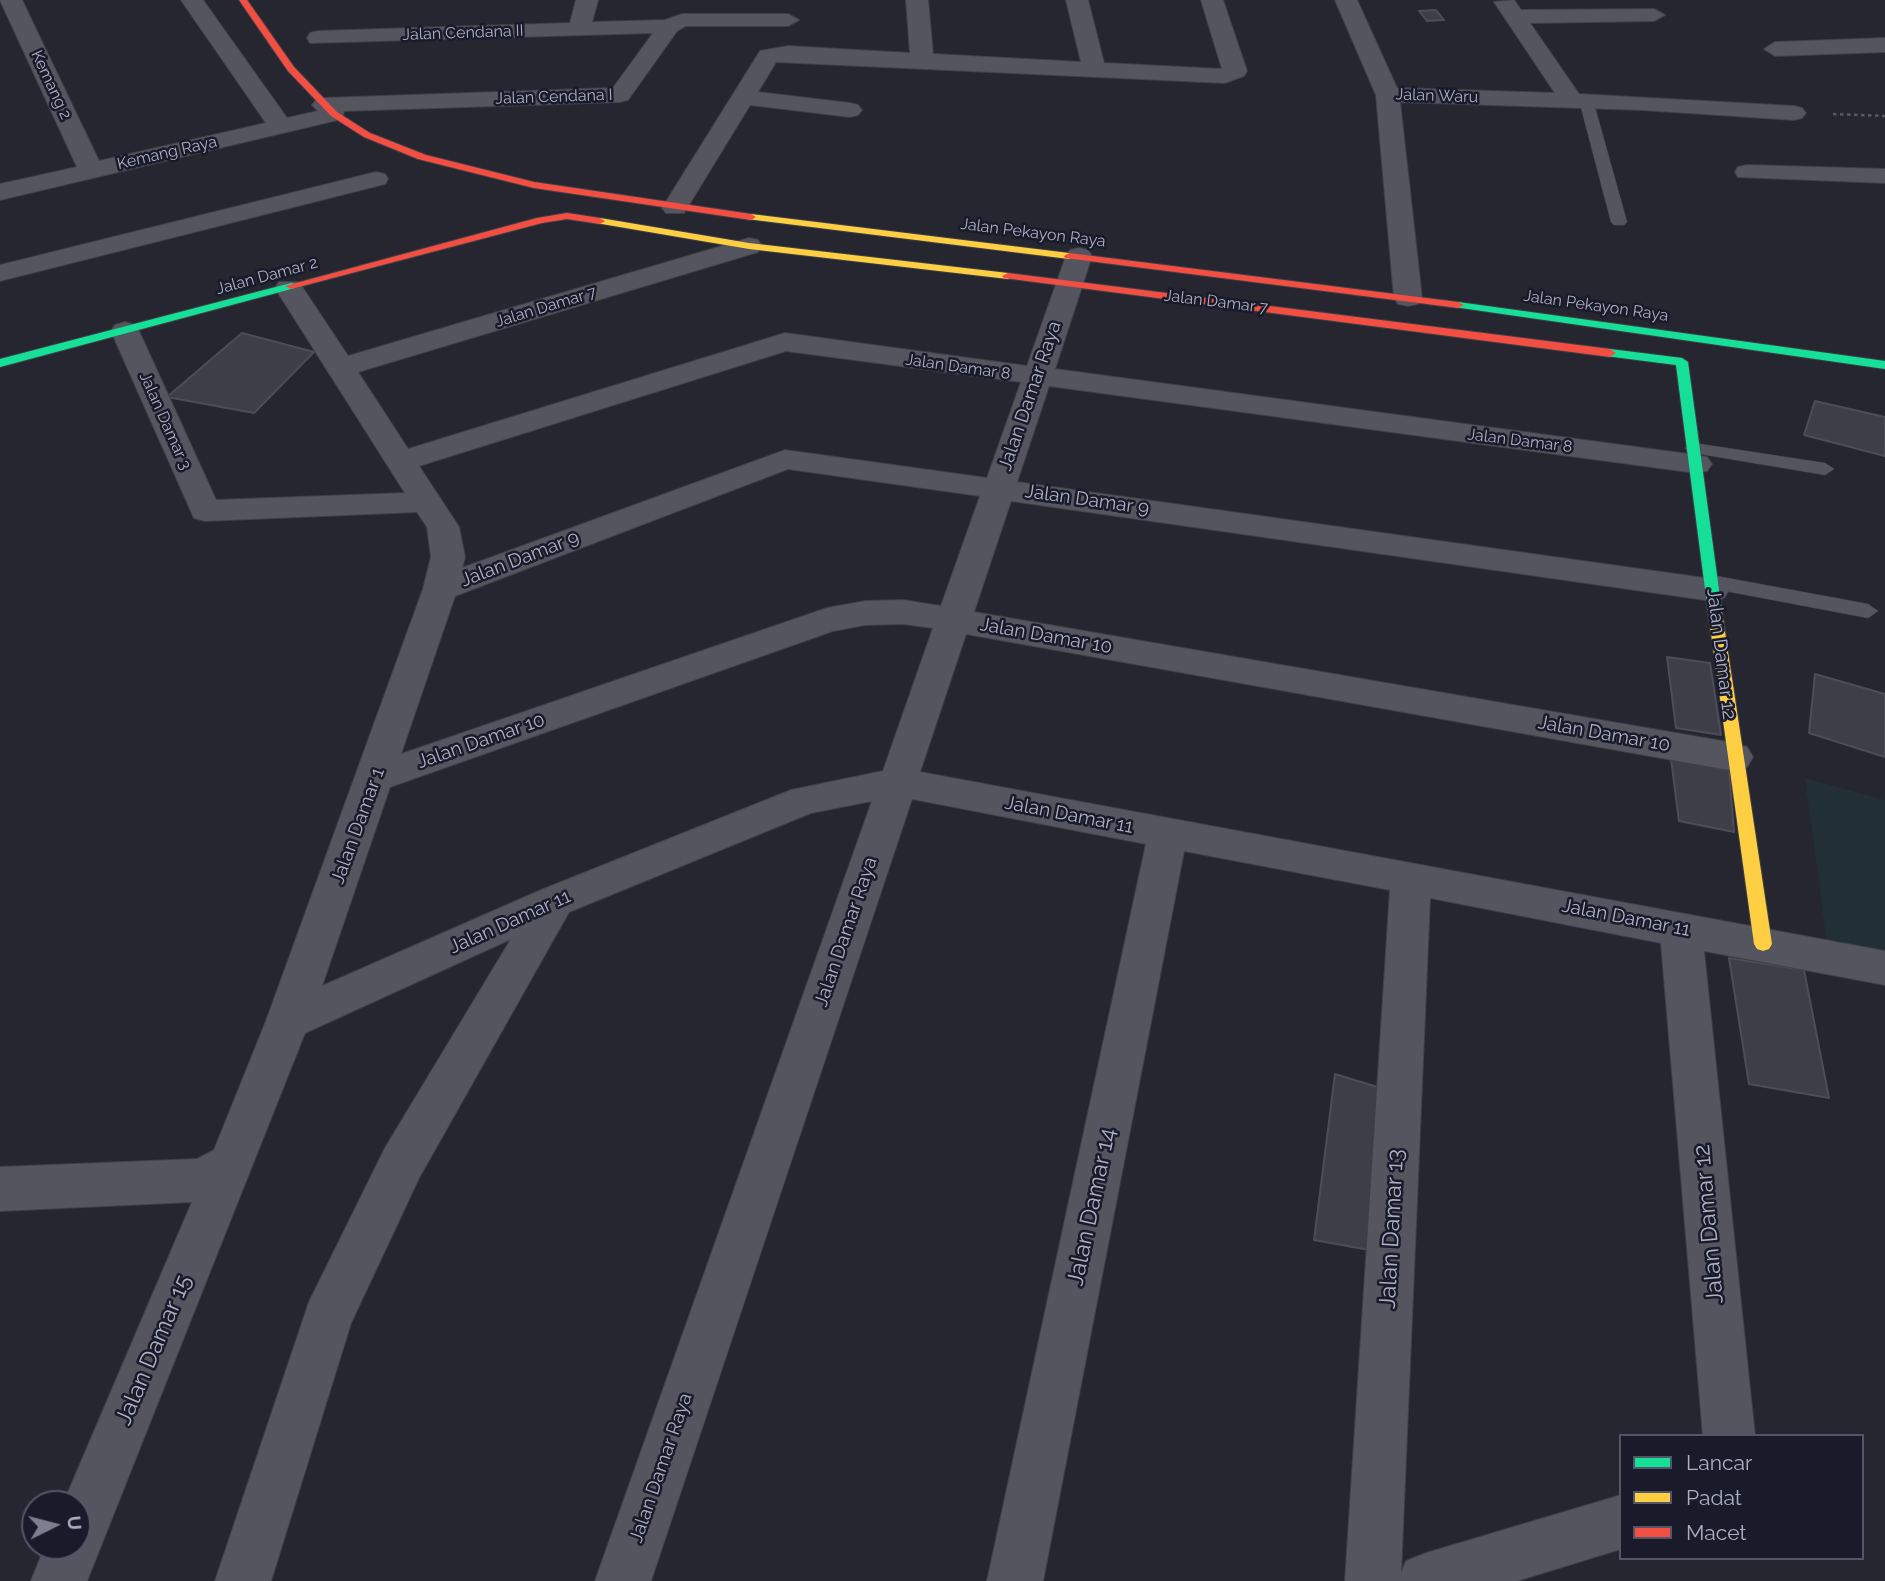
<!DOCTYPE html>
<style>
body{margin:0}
#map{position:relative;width:1885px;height:1581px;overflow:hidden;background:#252630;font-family:Raleway,sans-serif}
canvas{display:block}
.legend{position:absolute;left:1619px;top:1434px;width:245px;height:126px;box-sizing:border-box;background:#191b2a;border:2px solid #545667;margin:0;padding:9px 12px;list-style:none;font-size:21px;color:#adafc3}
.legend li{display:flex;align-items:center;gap:14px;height:35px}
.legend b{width:35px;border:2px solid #545667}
.north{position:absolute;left:21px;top:1490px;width:70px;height:70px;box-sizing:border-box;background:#191b2a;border:2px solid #545667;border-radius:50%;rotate:84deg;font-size:19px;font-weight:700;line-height:28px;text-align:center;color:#adafc3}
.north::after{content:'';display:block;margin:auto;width:24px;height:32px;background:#7d7f90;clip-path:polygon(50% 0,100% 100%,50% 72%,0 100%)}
</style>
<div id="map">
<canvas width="1885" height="1581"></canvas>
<ul class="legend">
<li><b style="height:9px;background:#16e098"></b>Lancar</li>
<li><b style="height:9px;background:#ffcf43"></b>Padat</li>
<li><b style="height:9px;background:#f24e42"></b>Macet</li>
</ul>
<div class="north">U</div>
</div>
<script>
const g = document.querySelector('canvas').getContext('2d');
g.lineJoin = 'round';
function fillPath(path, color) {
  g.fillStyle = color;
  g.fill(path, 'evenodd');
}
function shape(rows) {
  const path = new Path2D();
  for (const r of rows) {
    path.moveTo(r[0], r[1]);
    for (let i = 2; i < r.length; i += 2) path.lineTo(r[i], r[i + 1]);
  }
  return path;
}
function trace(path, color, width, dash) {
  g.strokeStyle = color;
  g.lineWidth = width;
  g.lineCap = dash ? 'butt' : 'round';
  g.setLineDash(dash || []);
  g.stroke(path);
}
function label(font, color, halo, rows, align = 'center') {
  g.font = font + ' Raleway,sans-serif';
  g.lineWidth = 5;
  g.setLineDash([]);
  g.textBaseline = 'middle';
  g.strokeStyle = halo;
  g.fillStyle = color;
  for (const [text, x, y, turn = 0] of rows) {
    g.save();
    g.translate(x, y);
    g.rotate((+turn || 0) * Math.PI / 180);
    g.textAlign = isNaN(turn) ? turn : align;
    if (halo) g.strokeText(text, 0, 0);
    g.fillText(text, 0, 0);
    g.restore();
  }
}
const green = shape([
 [1805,778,1885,800,1885,957,1827,943]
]);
const building = shape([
 [1436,10,1444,20,1427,21,1419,11,1436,10],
 [242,333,314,352,254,413,167,397,242,333],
 [1815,401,1885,417,1885,456,1804,435,1815,401],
 [1667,657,1710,663,1721,735,1676,728,1667,657],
 [1815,674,1885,694,1885,757,1809,733,1815,674],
 [1671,759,1729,770,1734,832,1679,821,1671,759],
 [1729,958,1804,970,1829,1098,1749,1084,1729,958],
 [1335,1074,1397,1093,1386,1253,1314,1240,1335,1074]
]);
const path = shape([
 [1833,114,1885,116]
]);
const lane = shape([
 [1586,96,1593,100,1627,222,1624,225,1614,225,1611,222,1579,100,1586,96],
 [1694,443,1825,463,1834,469,1825,475,1688,452,1685,448,1694,443],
 [1711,575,1868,604,1878,611,1868,618,1704,587,1701,582,1711,575]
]);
const street = shape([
 [0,0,22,0,99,161,266,123,181,0,203,0,287,118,318,111,312,105,316,100,324,98,613,88,653,33,310,43,307,38,310,33,318,31,570,23,576,0,598,0,592,22,665,20,682,14,788,14,799,20,788,26,686,26,677,31,628,100,620,102,344,111,342,119,0,200,0,184,77,167,0,0],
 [906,0,928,0,933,54,1081,62,1066,0,1088,0,1104,63,1222,69,1201,0,1223,0,1247,71,1244,76,1225,83,776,62,758,92,850,103,858,105,862,110,858,115,850,117,750,105,684,213,666,213,662,208,760,51,788,46,910,53,906,0],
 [1335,0,1357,0,1397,88,1555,93,1494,2,1514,0,1521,10,1654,9,1665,15,1654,21,1530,23,1579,94,1794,106,1802,108,1806,113,1802,118,1794,120,1642,110,1400,102,1422,298,1418,304,1408,306,1398,304,1394,298,1376,95,1335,0],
 [1885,38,1885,52,1775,56,1764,49,1775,42,1885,38],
 [1747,165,1885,169,1885,183,1738,177,1735,172,1738,167,1747,165],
 [376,172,385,174,388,179,385,184,0,281,0,265,376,172],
 [749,238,758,240,762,246,758,252,358,372,408,449,785,333,1027,366,1066,256,1070,250,1079,248,1088,250,1092,256,1055,369,1696,455,1707,457,1712,464,1707,471,1696,473,1049,386,1017,482,1712,579,1724,582,1729,590,1724,598,1712,601,1011,501,974,612,1734,743,1747,747,1753,757,1747,767,1734,771,966,634,920,772,1885,951,1885,985,1704,951,1755,1436,1703,1436,1661,943,1430,898,1401,1573,1406,1561,1426,1553,1621,1495,1621,1549,1517,1581,1345,1581,1390,890,1184,851,1043,1581,987,1581,1146,844,912,799,651,1581,595,1581,872,801,811,813,569,912,419,1178,351,1323,271,1581,215,1581,309,1302,385,1148,511,939,305,1033,87,1581,31,1581,45,1546,77,1546,77,1504,63,1504,192,1202,0,1211,0,1167,197,1159,214,1150,266,1021,423,589,431,557,427,527,417,512,205,521,194,518,111,331,115,325,125,322,135,325,139,331,216,500,405,493,275,288,279,282,299,282,348,356,749,238],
 [786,351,1021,382,987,478,785,450,462,568,465,557,459,527,419,466,786,351],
 [788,469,980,496,941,606,903,600,865,601,827,608,401,754,455,596,788,469],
 [903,624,933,628,883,771,791,790,541,890,322,986,390,787,833,631,865,625,903,624]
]);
const fast = shape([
 [291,283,295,284,295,288,0,367,0,359,291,283],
 [1458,302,1885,361,1885,369,1454,307,1452,305,1458,302],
 [1610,349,1682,358,1688,362,1722,612,1720,615,1715,617,1708,612,1676,365,1606,356,1604,353,1610,349]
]);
const slow = shape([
 [751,214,1069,253,1074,256,1069,259,747,219,747,215,751,214],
 [600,218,749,243,1008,273,1014,276,1008,279,749,249,596,223,596,219,600,218],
 [1715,607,1722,612,1772,944,1769,949,1763,951,1757,949,1754,944,1708,612,1715,607]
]);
const jam = shape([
 [239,0,247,0,294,67,337,112,370,133,426,155,534,182,751,214,756,217,751,220,534,188,418,159,364,137,331,116,288,71,239,0],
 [567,213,600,218,605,221,600,224,567,219,542,223,291,289,285,286,537,218,567,213],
 [1069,253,1458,302,1464,305,1458,308,1065,258,1064,256,1069,253],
 [1008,273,1610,349,1616,353,1610,357,1004,278,1002,276,1008,273]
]);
const farStreetnames = [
 ["Jalan Cendana II",463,33,-2],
 ["Kemang 2",51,85,65],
 ["Jalan Waru",1437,96,2],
 ["Jalan Cendana I",554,97,-2],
 ["Kemang Raya",167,153,-13],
 ["Jalan Pekayon Raya",1033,233,7],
 ["Jalan Damar 2",267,276,-15],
 ["Jalan Damar 7",1216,302,7],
 ["Jalan Pekayon Raya",1596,306,8],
 ["Jalan Damar 7",546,307,-17],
 ["Jalan Damar 8",958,367,8],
 ["Jalan Damar 3",165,421,66],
 ["Jalan Damar 8",1520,441,7]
];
const streetNames = [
 ["Jalan Damar Raya",1030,396,-71],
 ["Jalan Damar 9",1087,500,8],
 ["Jalan Damar 9",520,559,-21],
 ["Jalan Damar 10",1046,636,10],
 ["Jalan Damar 12",1721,654,83],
 ["Jalan Damar 10",1604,734,10],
 ["Jalan Damar 10",481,741,-19],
 ["Jalan Damar 11",1069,815,11],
 ["Jalan Damar 1",358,826,-70],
 ["Jalan Damar 11",1626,918,11],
 ["Jalan Damar 11",510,922,-24],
 ["Jalan Damar Raya",846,932,-71],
 ["Jalan Damar Raya",661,1468,-71]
];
const nearStreetnames = [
 ["Jalan Damar 14",1092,1207,-78],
 ["Jalan Damar 12",1709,1224,-95],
 ["Jalan Damar 13",1392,1229,-87],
 ["Jalan Damar 15",154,1350,-67]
];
fillPath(green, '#232f36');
fillPath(building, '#3d3e48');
trace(building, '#4c4d58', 2);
trace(lane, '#3f4047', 1);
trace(street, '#3f4047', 2);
trace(fast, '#3f4047', 2);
trace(slow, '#3f4047', 2);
trace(jam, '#3f4047', 2);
trace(path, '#575a63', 2.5, [3.5, 3.5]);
fillPath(lane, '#54555f');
fillPath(street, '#54555f');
fillPath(fast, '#16e098');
fillPath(slow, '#ffcf43');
fillPath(jam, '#f24e42');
label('16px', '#adafc3', '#191b2a', farStreetnames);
label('19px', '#adafc3', '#191b2a', streetNames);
label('23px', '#adafc3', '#191b2a', nearStreetnames);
</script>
